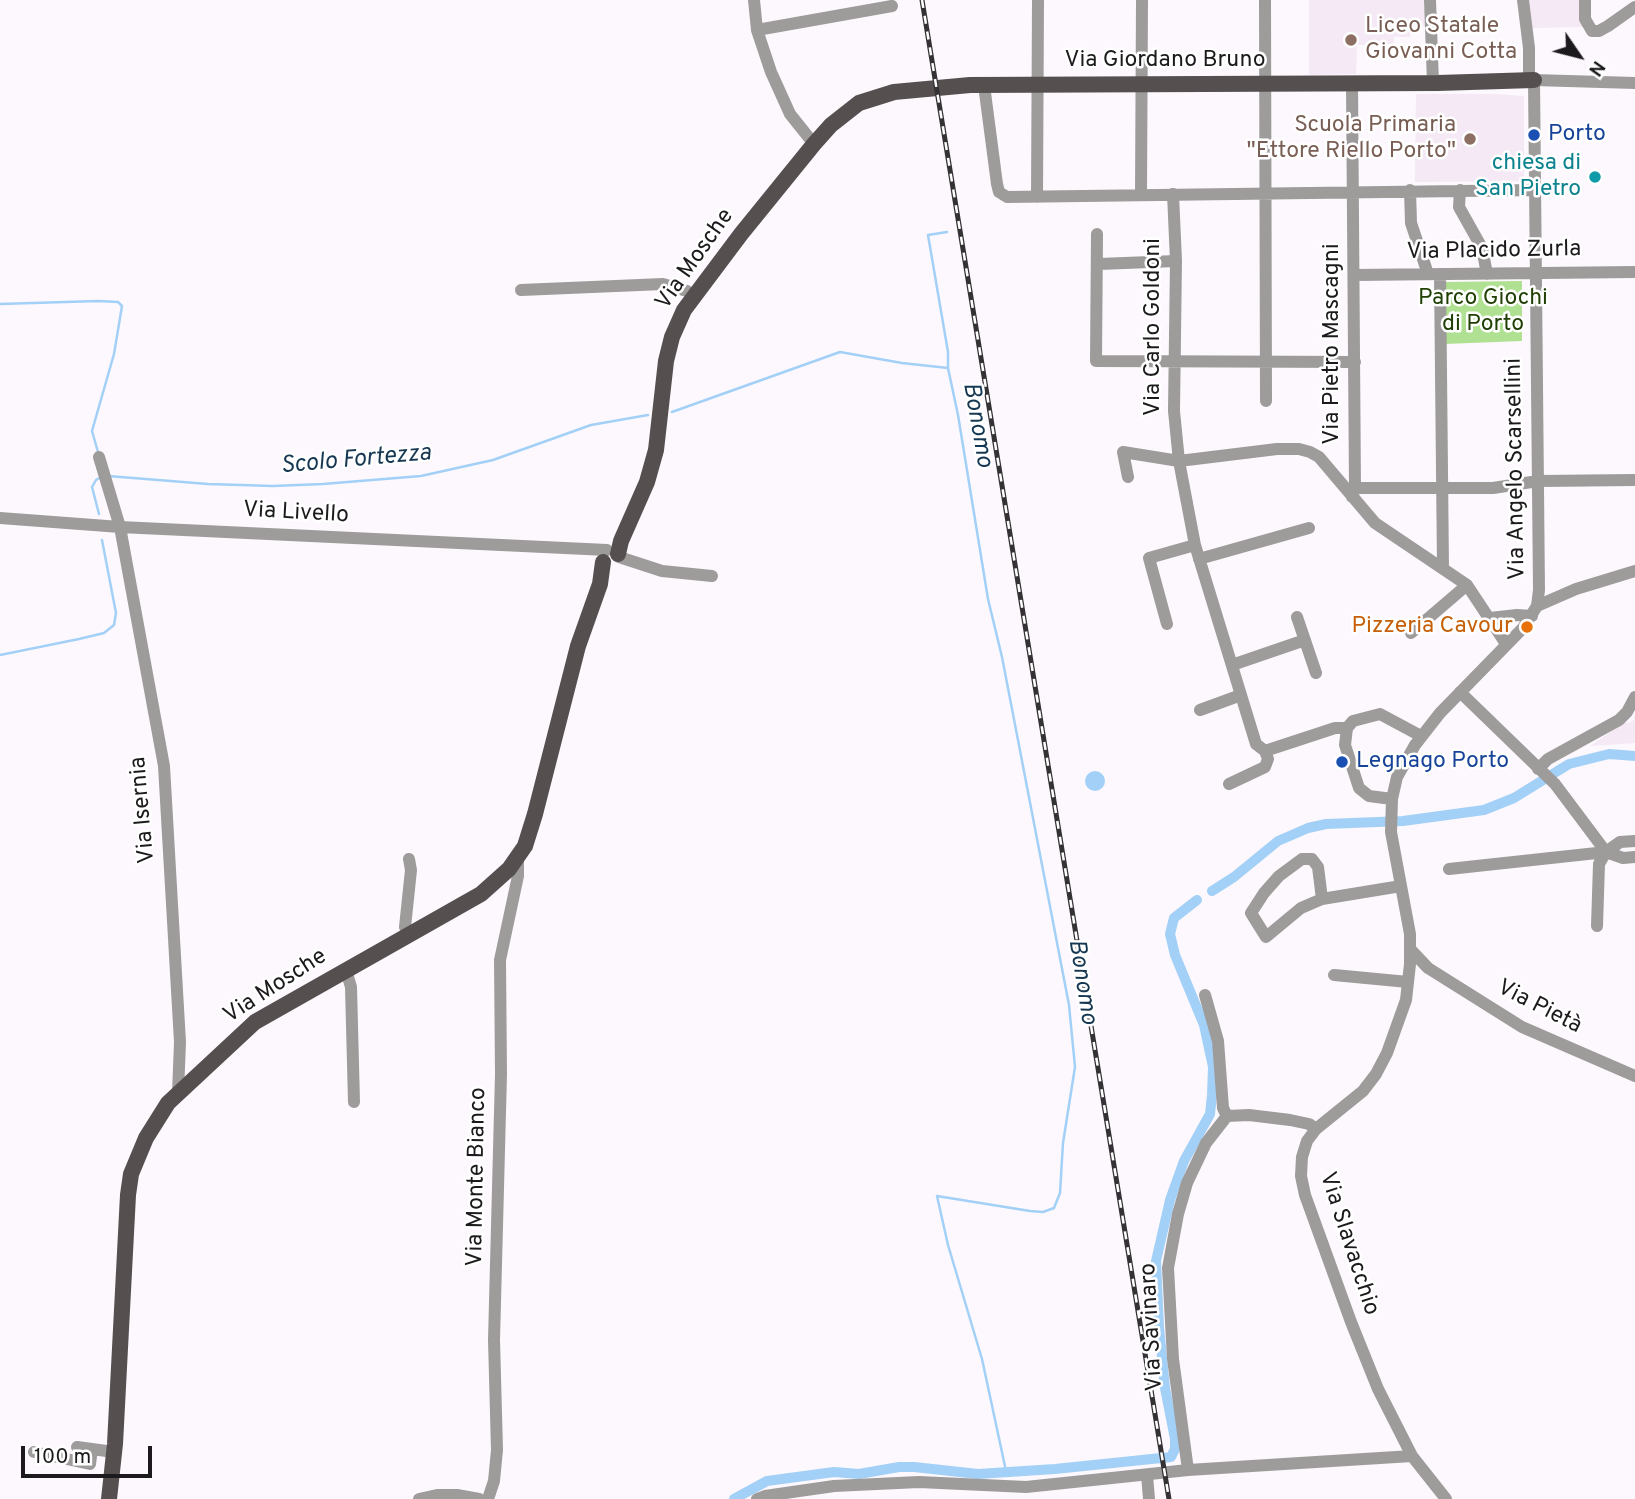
<!DOCTYPE html>
<meta charset="utf-8">
<style>
body{margin:0}
#map{position:relative;width:1635px;height:1499px;overflow:hidden;background:#fdf8fd;font-family:Overpass,sans-serif}
canvas{display:block}
.north{position:absolute;left:1544px;top:21px;width:70px;height:70px;-webkit-text-stroke:5px #fff;paint-order:stroke;rotate:125deg;font-size:19px;font-weight:700;line-height:28px;text-align:center;color:#1c1a1c}
.north::after{content:'';display:block;margin:auto;width:24px;height:32px;background:#1c1a1c;clip-path:polygon(50% 0,100% 100%,50% 72%,0 100%)}
.scale{position:absolute;left:21px;top:1446px;width:131px;height:32px;box-sizing:border-box;border:4px solid #1c1a1c;border-top:0;padding-left:9px;font-size:21px;line-height:24px;white-space:nowrap;color:#1c1a1c;-webkit-text-stroke:5px #fff;paint-order:stroke}
</style>
<div id="map">
<canvas width="1635" height="1499"></canvas>
<div class="north">N</div>
<div class="scale">100 m</div>
</div>
<script>
const g = document.querySelector('canvas').getContext('2d');
g.lineJoin = 'round';
function fillPath(path, color) {
  g.fillStyle = color;
  g.fill(path, 'evenodd');
}
function shape(rows) {
  const path = new Path2D();
  for (const r of rows) {
    if (r.length === 3) {
      path.moveTo(r[0] + r[2], r[1]);
      path.arc(r[0], r[1], r[2], 0, 2 * Math.PI);
      continue;
    }
    path.moveTo(r[0], r[1]);
    for (let i = 2; i < r.length; i += 2) path.lineTo(r[i], r[i + 1]);
  }
  return path;
}
function trace(path, color, width, dash) {
  g.strokeStyle = color;
  g.lineWidth = width;
  g.lineCap = dash ? 'butt' : 'round';
  g.setLineDash(dash || []);
  g.stroke(path);
}
function label(font, color, halo, rows, align = 'center') {
  g.font = font + ' Overpass,sans-serif';
  g.lineWidth = 5;
  g.setLineDash([]);
  g.textBaseline = 'middle';
  g.strokeStyle = halo;
  g.fillStyle = color;
  for (const [text, x, y, turn = 0] of rows) {
    g.save();
    g.translate(x, y);
    g.rotate((+turn || 0) * Math.PI / 180);
    g.textAlign = isNaN(turn) ? turn : align;
    if (halo) g.strokeText(text, 0, 0);
    g.fillText(text, 0, 0);
    g.restore();
  }
}
const built = shape([
 [1309,0,1424,0,1426,26,1410,26,1410,37,1394,37,1394,44,1357,45,1356,74,1309,75],
 [1526,0,1582,0,1583,27,1530,28],
 [1416,94,1496,94,1524,96,1524,181,1415,182],
 [1635,711,1635,743,1590,746,1625,722,1629,723,1634,720]
]);
const green = shape([
 [1522,281,1522,341,1445,344,1444,282]
]);
const water = shape([
 [1095,781,10]
]);
const stream = shape([
 [0,304,98,301,118,302,122,306,114,354,92,431,98,452],
 [948,368,958,415,988,599,1002,657,1069,1005,1075,1067,1063,1143,1060,1193,1054,1208,1043,1212,1030,1211,937,1196,948,1245,982,1359,1006,1471],
 [672,412,840,352,902,363,948,368,948,352,928,235,947,232],
 [108,476,208,484,273,486,323,484,421,476,493,460,591,425,648,415],
 [99,514,92,487,96,480,101,477],
 [0,655,79,639,104,633,114,625,116,613,102,540]
]);
const canal = shape([
 [1212,891,1234,877,1278,841,1308,828,1326,824,1403,821,1484,810,1514,798,1569,764,1609,754,1635,756],
 [734,1499,767,1481,834,1472,859,1474,899,1467,914,1467,978,1474,1055,1469,1171,1457,1175,1449,1175,1439,1165,1388,1159,1327,1156,1261,1170,1200,1184,1161,1210,1114,1212,1095,1213,1067,1204,1025,1175,955,1170,934,1174,918,1197,900]
]);
const minor = shape([
 [754,0,757,30,771,72,790,114,814,144],
 [1265,0,1266,401],
 [1430,0,1433,83],
 [1523,0,1529,48,1529,80],
 [1585,0,1585,19,1592,31,1599,31,1608,26,1635,7],
 [757,30,892,6],
 [1352,83,1355,488,1352,497],
 [984,85,997,184,999,192,1007,197,1537,190],
 [1410,190,1411,223,1428,274],
 [1460,190,1459,207,1482,248,1487,274],
 [1141,194,1142,0],
 [1173,194,1176,261,1174,411,1179,461,1195,545,1256,744,1265,751,1335,728,1347,728,1353,721,1380,714,1421,736],
 [1037,197,1038,0],
 [1097,234,1096,361,1355,362],
 [1099,264,1176,261],
 [1440,274,1443,568],
 [1354,275,1635,272],
 [521,290,663,284,687,291],
 [99,457,120,527,164,766,180,1042,178,1093],
 [1128,477,1123,452,1179,461,1277,449,1299,449,1310,452,1319,457,1375,523,1467,585,1506,644],
 [1355,488,1493,488,1538,481,1635,480],
 [0,518,120,527,607,550],
 [619,557,662,571,712,576],
 [1199,559,1309,528],
 [1537,606,1576,589,1635,571],
 [1297,617,1316,673],
 [1490,618,1517,615,1532,616],
 [1167,624,1149,558,1195,545],
 [1411,633,1467,585],
 [1232,665,1305,640],
 [1460,692,1555,784,1606,852],
 [1200,710,1241,695],
 [1347,728,1345,745,1359,788,1369,796,1392,799],
 [1538,769,1548,759,1619,720,1627,712,1635,697],
 [1229,784,1265,767,1268,759,1265,751],
 [1449,869,1606,852,1623,858,1635,857],
 [1322,899,1301,908,1266,937,1251,913,1264,893,1279,876,1302,859,1312,859,1318,867,1322,899,1401,886],
 [1597,926,1599,864,1606,852,1620,842,1635,841],
 [408,934,405,927,411,870,409,859],
 [1410,949,1428,968,1522,1027,1635,1076],
 [346,970,351,987,354,1102],
 [1334,975,1408,982],
 [1205,995,1218,1041,1223,1108,1227,1116],
 [77,1447,114,1452],
 [34,1452,90,1464,92,1449],
 [1188,1470,1173,1359,1168,1268,1178,1214,1187,1183,1206,1143,1227,1116,1249,1115,1290,1120,1309,1124,1316,1129],
 [1147,1475,1149,1499],
 [419,1499,437,1495,457,1495,479,1499],
 [488,1499,494,1481,497,1450,494,1340,501,1074,500,960,518,876,518,856],
 [757,1499,765,1496,834,1486,919,1482,1026,1487,1188,1470,1412,1456],
 [1446,1499,1412,1456,1378,1389,1351,1322,1305,1195,1301,1176,1302,1157,1307,1141,1316,1129,1363,1091,1376,1074,1387,1053,1406,1000,1410,964,1410,934,1391,832,1392,799,1397,777,1415,745,1440,713,1523,628,1537,606,1539,590,1534,80,1635,83]
]);
const major = shape([
 [618,554,621,541,647,482,656,450,666,361,672,337,684,310,741,234,814,144,831,125,859,103,894,92,970,85,1438,83,1534,80],
 [109,1499,115,1444,128,1195,131,1174,146,1138,168,1103,255,1022,481,894,509,869,525,846,535,814,578,646,600,584,603,562]
]);
const rail = shape([
 [922,0,1169,1499]
]);
const markers = [
 [1351,40,7,"#8d6e63"],
 [1534,135,7,"#1a4fb4"],
 [1470,139,7,"#8d6e63"],
 [1595,177,7,"#0f9aa8"],
 [1527,627,7,"#e8710a"],
 [1342,762,7,"#1a4fb4"]
];
const educationNames = [
 ["Liceo Statale",1365,27],
 ["Giovanni Cotta",1365,53],
 ["Scuola Primaria",1456,126,"right"],
 ["\"Ettore Riello Porto\"",1456,152,"right"]
];
const streetNames = [
 ["Via Giordano Bruno",1165,61],
 ["Via Placido Zurla",1494,252,-1],
 ["Via Mosche",696,260,-55],
 ["Via Carlo Goldoni",1154,327,-90],
 ["Via Pietro Mascagni",1333,344,-90],
 ["Via Angelo Scarsellini",1517,469,-91],
 ["Via Livello",296,514,3],
 ["Via Isernia",144,810,-95],
 ["Via Mosche",276,987,-33],
 ["Via Pietà",1539,1008,27],
 ["Via Monte Bianco",478,1177,-89],
 ["Via Slavacchio",1348,1244,72],
 ["Via Savinaro",1153,1327,-93]
];
const transitNames = [
 ["Porto",1548,135],
 ["Legnago Porto",1356,762]
];
const cultureNames = [
 ["chiesa di",1581,164],
 ["San Pietro",1581,190]
];
const parkNames = [
 ["Parco Giochi",1483,299],
 ["di Porto",1483,325]
];
const foodNames = [
 ["Pizzeria Cavour",1513,627]
];
const waterNames = [
 ["Bonomo",976,425,80],
 ["Scolo Fortezza",356,461,-5],
 ["Bonomo",1081,982,81]
];
fillPath(built, '#f4e9f4');
fillPath(green, '#b0e091');
fillPath(water, '#a3d0f7');
trace(stream, '#a3d0f7', 2.5);
trace(canal, '#a3d0f7', 10);
trace(minor, '#9e9b9b', 12);
trace(major, '#55504f', 16);
trace(rail, '#343234', 5);
trace(rail, '#fff', 2.5, [8]);
for (const [x, y, r, color] of markers) {
  const dot = new Path2D();
  dot.arc(x, y, r, 0, 2 * Math.PI);
  g.fillStyle = color;
  g.fill(dot);
  trace(dot, '#fff', 2.5);
}
label('23px', '#785e54', '#fff', educationNames, 'left');
label('23px', '#1c1a1c', '#fff', streetNames);
label('23px', '#164399', '#fff', transitNames, 'left');
label('23px', '#0d838f', '#fff', cultureNames, 'right');
label('23px', '#214005', '#fff', parkNames);
label('23px', '#c56008', '#fff', foodNames, 'right');
label('italic 24px', '#163751', '#fff', waterNames);
</script>
